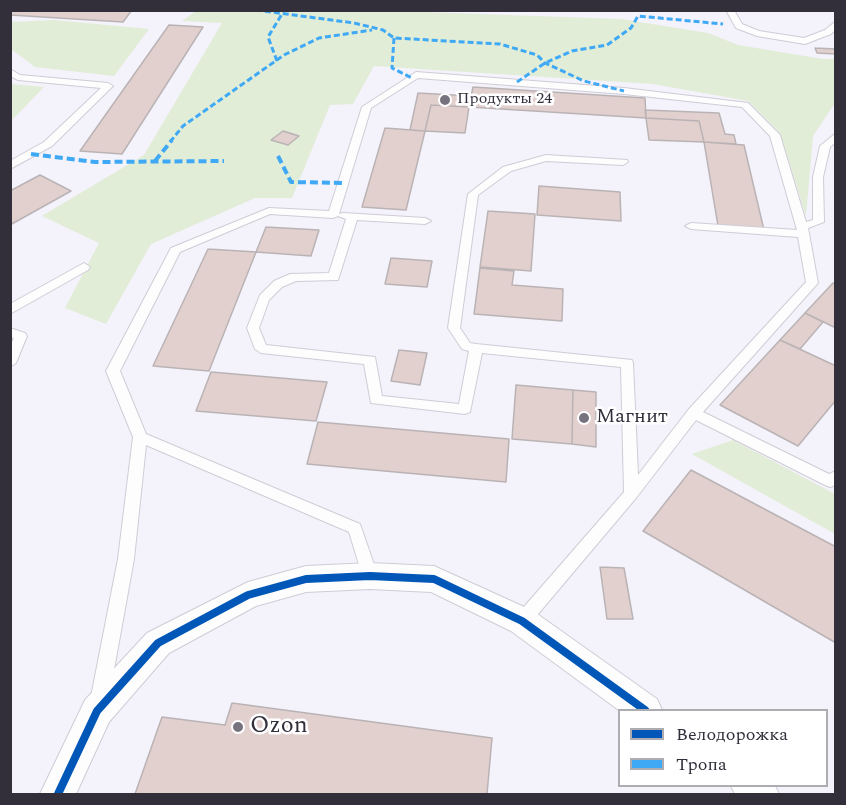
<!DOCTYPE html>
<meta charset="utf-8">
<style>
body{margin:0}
#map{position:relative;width:846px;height:805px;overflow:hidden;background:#f4f2fa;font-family:Spectral,serif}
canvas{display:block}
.frame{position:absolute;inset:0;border:12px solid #322f3b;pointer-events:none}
.legend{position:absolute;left:618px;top:709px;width:210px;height:78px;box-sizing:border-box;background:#fff;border:2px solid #adacb1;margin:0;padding:8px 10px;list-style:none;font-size:18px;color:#322f3b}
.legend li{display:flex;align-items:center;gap:12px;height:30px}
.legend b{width:30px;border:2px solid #adacb1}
</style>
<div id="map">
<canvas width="846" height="805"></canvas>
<div class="frame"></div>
<ul class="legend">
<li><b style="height:8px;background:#0057b8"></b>Велодорожка</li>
<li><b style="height:8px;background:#3fa9f5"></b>Тропа</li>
</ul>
</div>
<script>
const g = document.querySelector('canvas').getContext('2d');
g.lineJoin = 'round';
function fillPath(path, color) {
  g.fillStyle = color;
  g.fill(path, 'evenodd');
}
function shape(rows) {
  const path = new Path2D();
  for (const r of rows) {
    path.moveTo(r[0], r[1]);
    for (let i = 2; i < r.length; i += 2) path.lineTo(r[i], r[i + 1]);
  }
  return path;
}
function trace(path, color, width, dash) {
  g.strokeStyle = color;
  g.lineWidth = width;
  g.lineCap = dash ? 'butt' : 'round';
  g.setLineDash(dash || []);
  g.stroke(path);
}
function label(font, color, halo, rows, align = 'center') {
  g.font = font + ' Spectral,serif';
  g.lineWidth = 5;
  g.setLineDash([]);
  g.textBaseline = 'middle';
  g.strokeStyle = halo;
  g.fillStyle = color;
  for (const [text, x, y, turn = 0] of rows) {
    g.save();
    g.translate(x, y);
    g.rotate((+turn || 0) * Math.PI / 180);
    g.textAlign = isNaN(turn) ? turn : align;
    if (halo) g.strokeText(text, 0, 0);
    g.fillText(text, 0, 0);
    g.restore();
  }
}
const green = shape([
 [196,11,395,11,621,19,708,33,738,45,823,59,835,59,835,103,813,136,806,216,780,133,748,101,653,84,374,66,353,104,330,105,292,198,255,198,151,244,106,324,65,308,99,243,42,216,144,155,222,23,182,21],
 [54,20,149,29,114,76,35,67,11,49,11,22],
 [11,84,44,87,11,121,10,84],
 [733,440,835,494,835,534,692,454]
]);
const building = shape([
 [10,10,132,10,123,22,10,15,10,10],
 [169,25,203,27,122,154,80,151,169,25],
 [815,48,836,49,836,54,817,53,815,48],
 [473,87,645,98,646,118,469,107,473,87],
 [418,93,471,96,469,107,431,105,425,131,410,130,418,93],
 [431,105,469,107,465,133,425,131,431,105],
 [645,110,719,113,725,134,734,135,736,144,704,142,699,121,646,118,645,110],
 [646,118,699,121,704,142,649,140,646,118],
 [385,128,425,131,406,210,362,207,385,128],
 [283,131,299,136,288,145,271,140,283,131],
 [704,142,744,145,764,230,718,226,704,142],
 [40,175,71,191,10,225,10,191,40,175],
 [539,186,620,192,621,221,537,215,539,186],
 [488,211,535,214,531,271,480,267,488,211],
 [266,227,319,230,311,256,256,252,266,227],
 [208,249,256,252,209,371,153,366,208,249],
 [391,258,432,261,427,287,385,284,391,258],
 [480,268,514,271,512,285,563,289,562,321,474,314,480,268],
 [833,283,836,284,836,328,805,313,833,283],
 [805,313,823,322,800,349,780,340,805,313],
 [780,340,836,366,836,400,798,446,720,405,780,340],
 [399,350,427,353,420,385,391,381,399,350],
 [211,372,327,382,316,421,196,411,211,372],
 [516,385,573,390,572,444,512,439,516,385],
 [573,390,596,392,596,447,572,444,573,390],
 [318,422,509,439,506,482,307,464,318,422],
 [691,470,836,547,836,643,643,531,691,470],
 [600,567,624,568,633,619,607,619,600,567],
 [232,703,492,738,487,794,135,794,162,717,225,725,232,703]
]);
const service = shape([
 [726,10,734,10,742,24,759,31,804,38,825,30,836,21,836,29,831,34,805,44,757,36,736,28,726,10],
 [10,69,20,75,108,83,113,86,52,146,10,169,10,161,44,142,101,88,18,80,10,76,10,69],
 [416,72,624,88,748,103,780,135,806,222,813,220,813,177,820,146,836,133,836,142,830,147,823,177,824,222,808,228,818,283,703,412,829,474,836,471,836,485,830,487,825,485,696,420,636,498,528,626,522,628,516,626,514,621,516,616,624,492,621,367,482,353,470,412,465,414,371,403,364,364,261,353,255,349,247,328,260,295,274,281,290,274,329,273,346,219,338,216,333,218,270,214,180,252,120,371,146,434,360,524,378,576,376,581,370,583,364,581,349,532,146,445,134,559,109,697,106,703,100,705,94,703,91,697,118,559,133,437,106,371,171,248,269,208,329,211,362,107,416,72],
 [418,78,624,94,742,107,770,136,797,230,691,223,685,226,691,229,798,237,806,282,689,409,638,475,633,363,632,360,476,344,470,343,460,328,478,195,511,171,546,161,623,165,628,162,627,160,546,155,503,167,468,194,448,328,462,349,469,351,459,404,382,396,375,357,266,345,259,328,269,300,282,287,296,281,338,280,357,220,425,224,431,221,425,218,343,213,339,214,371,108,418,78],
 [84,263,90,267,88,270,10,314,10,304,84,263],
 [10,328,25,333,27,336,16,363,10,367,10,346,14,338,10,337,10,328]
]);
const minor = shape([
 [370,563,434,566,533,611,657,699,662,710,620,711,511,631,431,592,370,589,306,592,256,606,169,653,109,722,76,794,40,794,85,700,147,633,248,582,306,566,370,563],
 [731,786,775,786,779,794,735,794,731,786]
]);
const quietFar1 = shape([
 [256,10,354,23,383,30,394,38,500,44,537,55,545,63,584,81,624,91],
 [394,38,392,68,412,78],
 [277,61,268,37,282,14],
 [517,82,545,63,572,51,607,45,631,28,638,16,723,24],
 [170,142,183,126,284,55,319,38,372,30]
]);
const quiet = shape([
 [31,154,95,162,224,161],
 [278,156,291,182,343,183],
 [155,161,172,140]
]);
const cycleway = shape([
 [58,794,97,711,158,643,248,595,306,579,370,576,434,579,522,621,645,710]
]);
const markers = [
 [445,100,6,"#76737e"],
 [584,418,6,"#76737e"],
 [238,727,6,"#76737e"]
];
const farPoinames = [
 ["Продукты 24",457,100]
];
const poiNames = [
 ["Магнит",596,418]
];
const nearPoinames = [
 ["Ozon",250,727]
];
fillPath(green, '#e1edd6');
fillPath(building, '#e2d0ce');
trace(building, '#bab3b5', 1.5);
trace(service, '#cfccd6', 2);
trace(minor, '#cfccd6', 2);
fillPath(service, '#fdfdfe');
fillPath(minor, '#fdfdfe');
trace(quietFar1, '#3fa9f5', 3, [6, 3]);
trace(quiet, '#3fa9f5', 4, [8, 4]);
trace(cycleway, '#0057b8', 8);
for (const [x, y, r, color] of markers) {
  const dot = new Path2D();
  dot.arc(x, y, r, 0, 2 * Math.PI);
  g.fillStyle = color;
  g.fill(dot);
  trace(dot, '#fff', 2);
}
label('16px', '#322f3b', '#fff', farPoinames, 'left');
label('20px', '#322f3b', '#fff', poiNames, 'left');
label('24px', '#322f3b', '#fff', nearPoinames, 'left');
</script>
